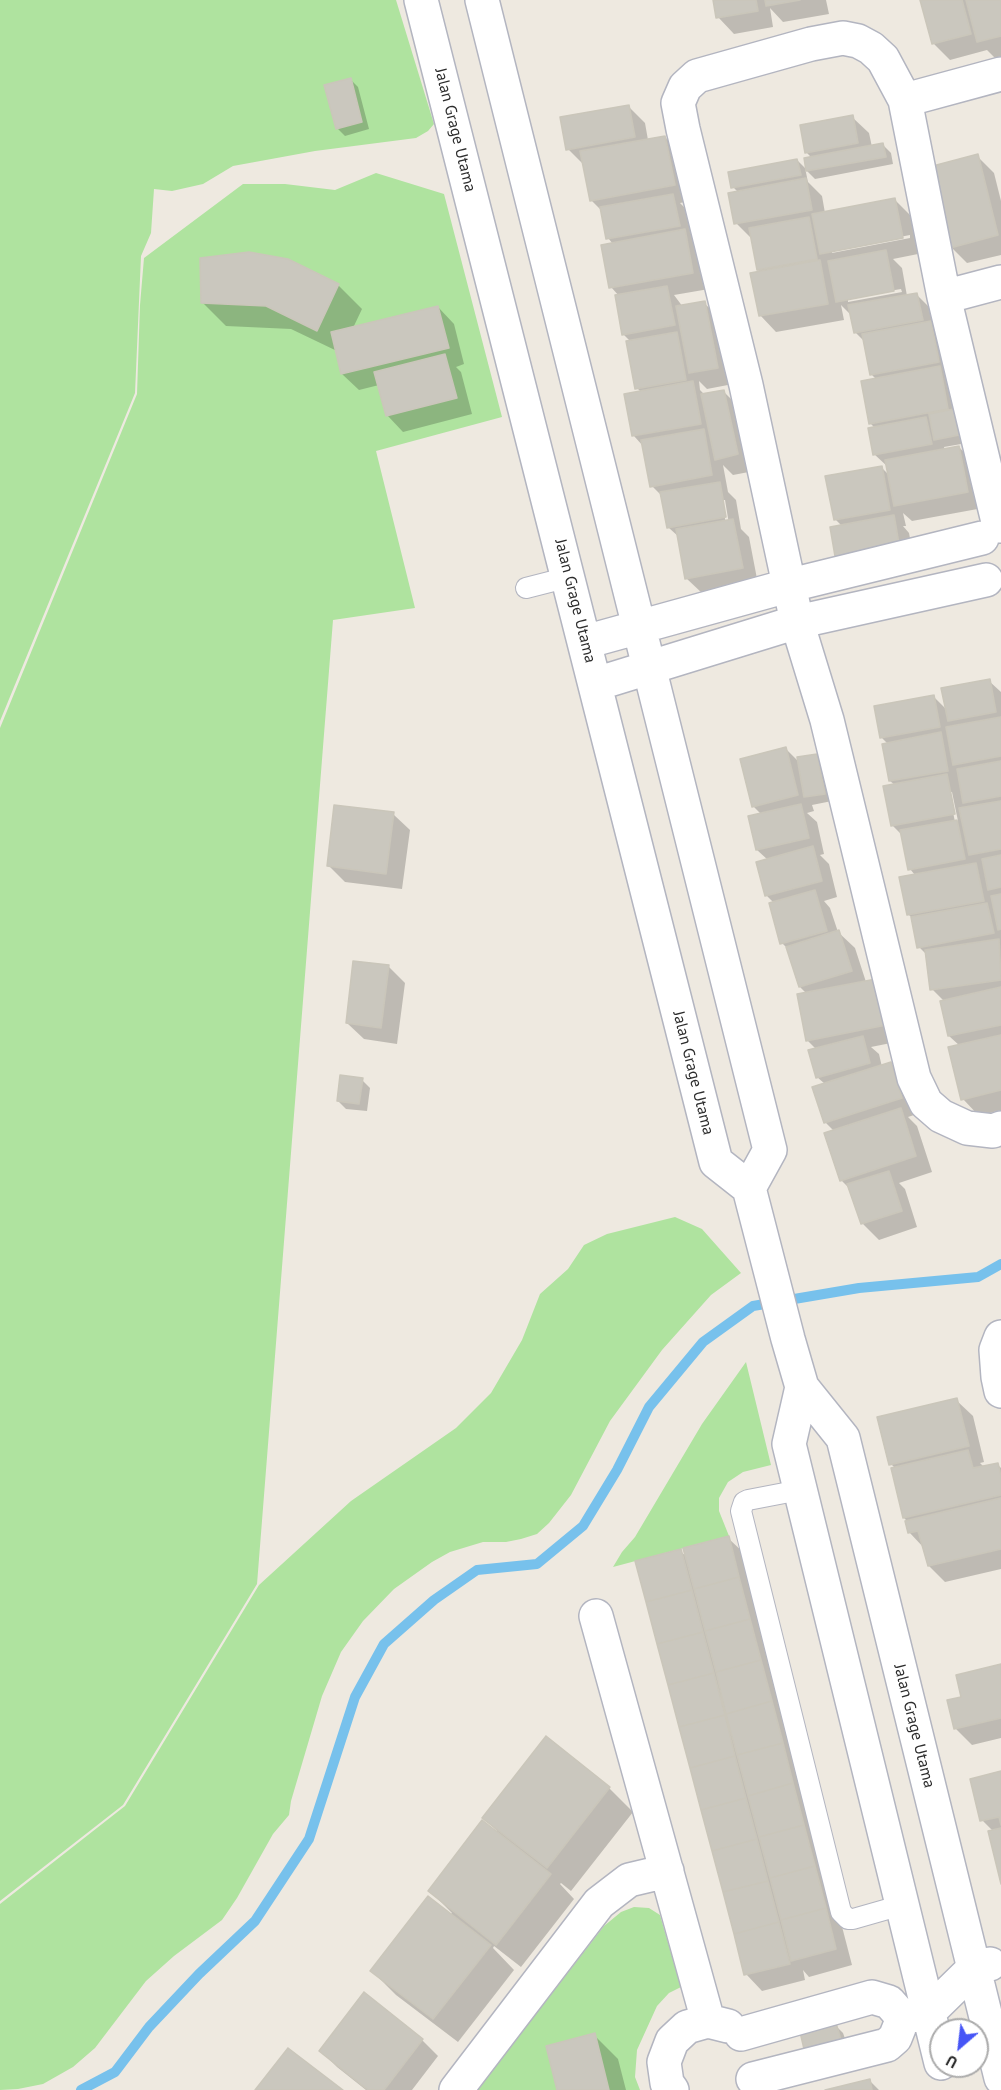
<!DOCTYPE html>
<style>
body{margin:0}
#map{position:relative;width:1001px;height:2090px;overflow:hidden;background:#eee9e0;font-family:"PT Sans",sans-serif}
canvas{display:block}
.north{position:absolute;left:929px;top:2018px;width:60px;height:60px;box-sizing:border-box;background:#fff;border:2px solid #ababab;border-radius:50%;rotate:208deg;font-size:16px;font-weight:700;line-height:24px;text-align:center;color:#2d2d2d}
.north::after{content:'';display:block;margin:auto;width:21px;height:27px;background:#4655f6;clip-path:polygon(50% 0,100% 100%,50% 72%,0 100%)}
</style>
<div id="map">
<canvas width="1001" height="2090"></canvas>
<div class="north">U</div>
</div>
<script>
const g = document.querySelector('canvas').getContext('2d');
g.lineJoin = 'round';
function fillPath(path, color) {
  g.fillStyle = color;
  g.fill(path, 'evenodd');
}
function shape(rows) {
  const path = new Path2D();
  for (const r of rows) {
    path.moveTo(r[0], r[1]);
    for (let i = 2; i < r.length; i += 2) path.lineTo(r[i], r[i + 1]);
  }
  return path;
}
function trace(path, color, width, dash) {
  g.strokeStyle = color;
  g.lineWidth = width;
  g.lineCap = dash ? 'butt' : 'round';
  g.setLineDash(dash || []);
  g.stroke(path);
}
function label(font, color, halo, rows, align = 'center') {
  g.font = font + ' "PT Sans",sans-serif';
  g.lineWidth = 6;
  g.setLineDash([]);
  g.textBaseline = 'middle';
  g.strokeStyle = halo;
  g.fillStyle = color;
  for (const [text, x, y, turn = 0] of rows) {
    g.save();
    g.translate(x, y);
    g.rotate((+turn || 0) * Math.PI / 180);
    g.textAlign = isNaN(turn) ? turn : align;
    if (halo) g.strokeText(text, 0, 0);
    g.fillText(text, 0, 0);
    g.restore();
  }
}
const green = shape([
 [0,0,396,0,434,124,428,131,416,138,315,151,233,166,203,184,172,191,154,189,151,233,141,256,135,393,0,721],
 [376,173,444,194,502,417,376,451,415,608,333,620,257,1584,123,1805,0,1901,0,728,137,394,140,305,144,258,243,184,285,184,335,190],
 [675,1217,702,1229,741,1273,711,1295,662,1350,610,1421,571,1495,549,1523,537,1534,521,1539,506,1542,483,1542,450,1552,432,1562,394,1589,363,1621,341,1652,322,1696,291,1801,289,1815,273,1834,237,1898,222,1920,174,1956,146,1981,95,2048,73,2067,43,2084,18,2089,0,2090,0,1904,125,1806,259,1585,351,1501,456,1428,491,1393,522,1340,540,1294,568,1269,584,1245,607,1234],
 [746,1362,771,1465,743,1472,728,1482,719,1498,719,1511,729,1536,613,1567,622,1552,635,1537,702,1424],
 [634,1907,649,1908,660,1915,681,1987,669,1993,657,2006,637,2050,635,2077,640,2090,477,2090,604,1926,621,1912]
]);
const shadow = shape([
 [714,0,826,0,829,14,783,22,770,8,773,27,734,34,718,17],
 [922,0,1001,0,1001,56,995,58,987,50,950,60,933,43],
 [350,79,358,87,369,129,345,136,337,128],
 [628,106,645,123,648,140,665,137,681,154,690,201,680,203,689,212,709,289,674,295,683,307,704,303,721,319,733,384,707,389,699,381,700,390,705,395,724,392,740,408,754,471,733,475,723,465,728,492,736,500,741,529,749,537,758,584,703,594,686,578,679,537,669,528,663,497,652,486,643,446,634,436,626,395,641,392,637,388,631,342,623,334,619,296,611,287,613,244,608,238,602,211,591,200,584,165,568,149],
 [722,500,725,500,729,524,726,525],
 [852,117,869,133,872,147,883,145,891,153,893,164,815,179,807,171,812,158,806,152],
 [977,156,994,173,1001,201,1001,255,967,263,951,247],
 [797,160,805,168,808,182,822,196,825,213,895,200,911,216,918,254,893,259,902,268,907,296,916,294,933,311,967,443,944,447,945,450,959,447,975,464,983,508,912,521,903,513,906,526,903,526,909,533,915,566,842,526,835,519,881,467,889,475,888,467,874,454,875,428,870,423,877,380,871,374,865,342,855,332,852,316,841,305,844,320,776,332,760,315,761,272,758,270,753,240,736,223,738,192,733,187],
 [910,235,910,238,832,253,832,250],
 [901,289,902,292,848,302,848,298],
 [338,285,362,309,353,328,438,307,454,324,464,364,456,367,461,372,472,414,403,432,387,415,379,385,359,390,342,374,337,351,291,329,226,326,202,302],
 [989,681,1001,692,1001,1110,979,1116,963,1099,960,1046,949,1036,944,1001,932,989,927,955,919,947,913,919,908,914,915,875,910,869,903,836,892,825,895,785,890,781,888,744,882,738,933,696,948,711],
 [949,792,952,792,958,821,955,822],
 [786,749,800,763,817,756,825,764,832,801,812,805,814,811,807,813,817,822,824,854,820,855,829,864,837,897,824,901,830,908,838,932,855,948,866,982,901,1041,871,1047,879,1054,882,1067,890,1064,907,1080,917,1114,908,1117,917,1126,932,1172,899,1183,905,1189,917,1227,879,1240,862,1223,850,1189,841,1180,834,1131,825,1122,825,1084,817,1077,817,1050,807,1040,807,994,800,987,789,950,782,943,774,903,766,895,768,860,757,850,762,815,753,806],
 [393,814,410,830,402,889,345,882,328,865],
 [389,967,405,983,397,1044,364,1039,347,1023],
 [362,1080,370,1088,367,1111,346,1109,338,1101],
 [956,1400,973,1416,984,1462,980,1463,984,1467,997,1464,1001,1468,1001,1569,945,1582,929,1566,924,1548,909,1532,908,1522,904,1518,896,1469,891,1464],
 [728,1538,745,1554,852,1965,809,1977,803,1970,805,1980,762,1991,746,1974,680,1551,687,1557],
 [1001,1665,1001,1738,972,1745,955,1728,963,1698],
 [1001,1773,1001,1878,993,1831,982,1820],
 [609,1788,633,1812,571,1891,561,1883,560,1884,574,1899,521,1967,494,1946,493,1948,514,1970,458,2042,396,1995,372,1971,452,1913,430,1891,497,1831,484,1818],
 [835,2025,843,2033,848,2047,813,2056,805,2048],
 [594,2035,618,2059,626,2090,559,2090],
 [422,2040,438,2056,412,2090,366,2090,337,2067,321,2051],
 [869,2080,879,2090,830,2090]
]);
const stream = shape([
 [81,2090,115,2072,149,2027,199,1974,255,1921,309,1839,355,1697,384,1644,434,1600,477,1570,537,1564,583,1526,617,1470,649,1407,703,1342,753,1306,859,1288,978,1277,1001,1264]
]);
const building = shape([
 [713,0,756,0,758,11,716,18,713,0],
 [765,0,800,0,766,6,765,0],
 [920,0,962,0,971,34,932,44,920,0],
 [966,0,1001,0,1001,36,977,42,966,0],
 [351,78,362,122,336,129,324,85,351,78],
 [629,105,635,137,566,150,560,117,629,105],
 [853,115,858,143,805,153,800,125,853,115],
 [665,136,675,185,590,201,580,151,665,136],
 [883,143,886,157,806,171,804,158,883,143],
 [978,154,998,235,950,248,929,167,978,154],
 [797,159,801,175,731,188,728,172,797,159],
 [806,178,812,210,734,224,728,193,806,178],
 [673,194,680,226,606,239,600,207,673,194],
 [895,198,903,238,820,254,812,214,895,198],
 [809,217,817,259,757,270,749,228,809,217],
 [685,229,693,273,609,288,601,245,685,229],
 [886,250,894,291,836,302,828,261,886,250],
 [249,252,288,259,339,284,317,331,266,306,201,303,200,258,249,252],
 [820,260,828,304,759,316,750,273,820,260],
 [667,286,675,325,622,335,615,295,667,286],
 [917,293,923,320,854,333,848,305,917,293],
 [705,301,718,368,689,373,676,306,705,301],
 [438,306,449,348,341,374,331,332,438,306],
 [931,321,939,362,870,375,862,334,931,321],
 [677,332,686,380,635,389,626,341,677,332],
 [445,354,457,398,386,416,374,372,445,354],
 [940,366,948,409,869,424,861,381,940,366],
 [693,381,701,424,632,436,624,394,693,381],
 [724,390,738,454,715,460,701,394,724,390],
 [954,409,959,435,934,440,929,414,954,409],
 [926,417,932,444,873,455,868,428,926,417],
 [704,429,712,475,650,487,641,440,704,429],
 [959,446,968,492,894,506,885,460,959,446],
 [882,466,890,510,834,520,825,476,882,466],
 [720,482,726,517,667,528,660,492,720,482],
 [894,515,900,550,836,562,830,527,894,515],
 [733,519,743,568,685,579,676,529,733,519],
 [990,679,996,712,948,721,941,688,990,679],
 [934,695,940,727,880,738,874,706,934,695],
 [1001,717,1001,756,953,765,946,727,1001,717],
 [941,732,948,771,889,781,882,744,941,732],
 [786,747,798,795,752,807,740,759,786,747],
 [817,754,825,794,804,797,797,757,817,754],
 [1001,761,1001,796,963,803,957,769,1001,761],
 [947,774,955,814,891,826,883,786,947,774],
 [1001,801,1001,849,969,855,959,808,1001,801],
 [801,804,809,838,756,850,748,816,801,804],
 [334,805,394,812,386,874,327,866,334,805],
 [957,820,965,859,908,870,900,830,957,820],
 [813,846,822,881,765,896,756,862,813,846],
 [1001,855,1001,887,988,890,982,859,1001,855],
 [976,863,984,901,907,915,899,877,976,863],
 [815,890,827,931,780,944,769,903,815,890],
 [1001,894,1001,929,998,930,991,896,1001,894],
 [987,903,994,933,917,948,911,917,987,903],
 [839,930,852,971,799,987,786,947,839,930],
 [999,939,1001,980,930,990,925,950,999,939],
 [353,961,389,965,381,1028,346,1023,353,961],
 [876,979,886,1025,806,1041,797,994,876,979],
 [1001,987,1001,1025,948,1036,940,1001,1001,987],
 [1001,1035,1001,1090,961,1100,948,1047,1001,1035],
 [863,1036,870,1063,816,1078,808,1050,863,1036],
 [891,1062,902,1098,824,1123,812,1087,891,1062],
 [340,1075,363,1078,359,1104,337,1101,340,1075],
 [901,1108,916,1156,840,1181,824,1133,901,1108],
 [889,1171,902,1211,861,1224,847,1184,889,1171],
 [957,1398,969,1446,889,1465,877,1417,957,1398],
 [968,1450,973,1468,998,1463,1001,1476,1001,1495,903,1518,891,1468,968,1450],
 [1001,1498,1001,1549,928,1566,918,1531,908,1533,905,1521,1001,1498],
 [729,1536,739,1577,694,1589,683,1548,729,1536],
 [681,1549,692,1590,646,1602,635,1561,681,1549],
 [739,1577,750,1619,705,1631,694,1589,739,1577],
 [692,1590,703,1632,657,1644,646,1602,692,1590],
 [750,1619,761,1660,716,1672,705,1631,750,1619],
 [703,1632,714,1673,668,1685,657,1644,703,1632],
 [761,1660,772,1701,726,1714,716,1672,761,1660],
 [1001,1664,1001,1718,954,1729,947,1700,961,1697,956,1675,1001,1664],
 [714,1673,725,1715,679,1727,668,1685,714,1673],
 [772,1701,783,1743,737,1755,726,1714,772,1701],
 [725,1715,735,1756,690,1768,679,1727,725,1715],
 [546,1736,610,1787,547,1868,482,1818,546,1736],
 [783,1743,793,1783,748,1796,737,1755,783,1743],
 [735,1756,746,1798,701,1810,690,1768,735,1756],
 [1001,1771,1001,1825,999,1817,980,1821,970,1779,1001,1771],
 [793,1783,804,1825,759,1837,748,1796,793,1783],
 [746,1798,757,1839,712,1851,701,1810,746,1798],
 [482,1820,551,1874,496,1945,428,1891,482,1820],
 [804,1825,815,1866,770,1878,759,1837,804,1825],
 [1001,1828,1001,1884,988,1831,1001,1828],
 [757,1839,768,1881,723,1892,712,1851,757,1839],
 [815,1866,826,1908,781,1920,770,1878,815,1866],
 [768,1881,779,1922,734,1934,723,1892,768,1881],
 [428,1896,491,1945,433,2019,370,1971,428,1896],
 [826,1908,836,1949,791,1961,781,1920,826,1908],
 [779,1922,790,1964,744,1975,734,1934,779,1922],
 [364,1992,423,2039,384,2090,368,2090,319,2051,364,1992],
 [836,2023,841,2040,804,2049,800,2032,836,2023],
 [595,2033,609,2090,557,2090,546,2046,595,2033],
 [288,2048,343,2090,255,2090,288,2048],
 [870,2079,872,2090,825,2090,870,2079]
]);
const service = shape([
 [526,588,569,577],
 [800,1490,748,1500,744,1502,741,1511,841,1912,848,1919,853,1919,902,1905]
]);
const minor = shape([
 [421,0,716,1162,749,1188,788,1339,802,1387,843,1438,1001,2078],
 [482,0,770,1150,749,1188],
 [905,100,1001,74],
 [944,297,1001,282],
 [999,526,944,297,905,100,883,59,871,48,858,41,843,38,811,44,697,76,685,87,678,103,683,129,746,385,797,622,827,720,914,1078,926,1103,941,1116,967,1128,993,1131,1001,1128],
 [585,642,791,585,982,538],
 [596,684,797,622,986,580],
 [1001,1337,996,1350,998,1377,1001,1391],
 [802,1387,789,1444,941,2063],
 [596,1616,708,2021],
 [911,2016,928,2013,974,1968,990,1964],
 [741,2034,872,1997,889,2002,903,2018,895,2038,887,2045,753,2079],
 [456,2090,599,1903,629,1880,667,1871],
 [672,2090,667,2083,664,2062,672,2041,687,2027,708,2021,728,2026]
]);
const streetNames = [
 ["Jalan Grage Utama",455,130,76],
 ["Jalan Grage Utama",575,601,76],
 ["Jalan Grage Utama",693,1073,76],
 ["Jalan Grage Utama",914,1726,76]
];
fillPath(green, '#afe39f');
fillPath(shadow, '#0003');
trace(stream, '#77c1ec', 10);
fillPath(building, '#cac7be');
trace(building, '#cac6ba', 1.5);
trace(service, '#b3b5c0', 22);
trace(minor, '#b3b5c0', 36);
trace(service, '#fff', 20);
trace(minor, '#fff', 33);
label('16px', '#2d2d2d', '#fff', streetNames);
</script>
